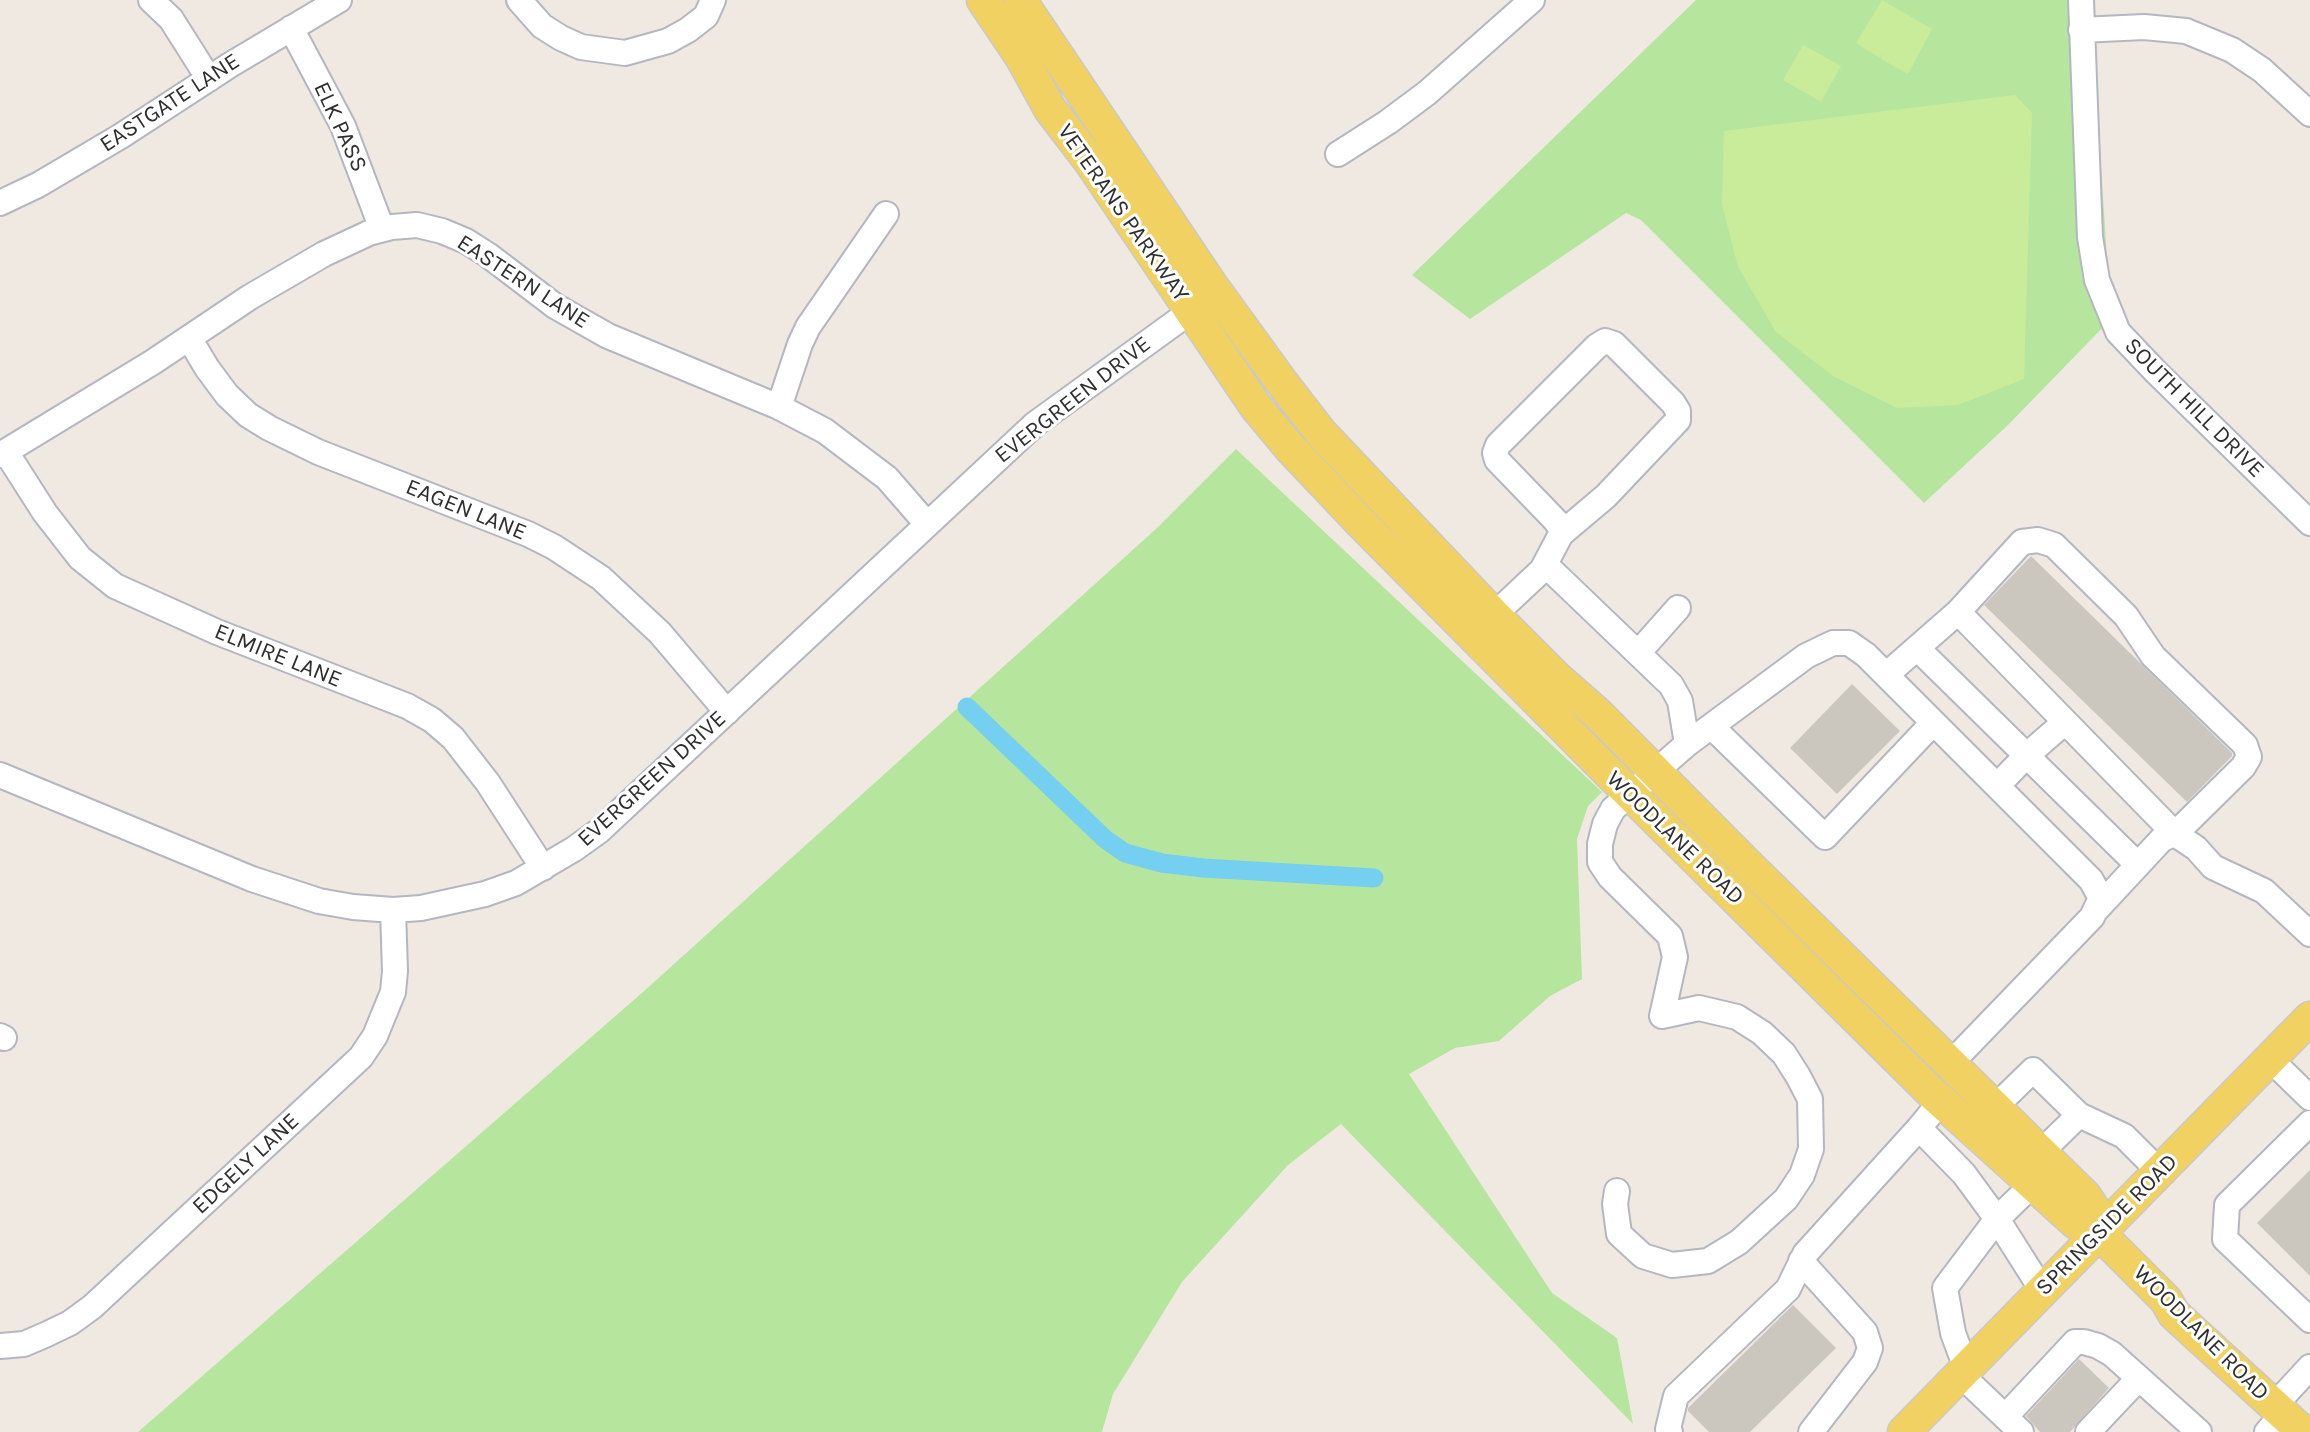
<!DOCTYPE html>
<style>
body{margin:0}
canvas{display:block;background:#efe9e1}
</style>
<canvas width="2310" height="1432"></canvas>
<script>
const g = document.querySelector('canvas').getContext('2d');
g.lineJoin = 'round';
function fillPath(path, color) {
  g.fillStyle = color;
  g.fill(path, 'evenodd');
}
function shape(rows) {
  const path = new Path2D();
  for (const r of rows) {
    path.moveTo(r[0], r[1]);
    for (let i = 2; i < r.length; i += 2) path.lineTo(r[i], r[i + 1]);
  }
  return path;
}
function trace(path, color, width, dash) {
  g.strokeStyle = color;
  g.lineWidth = width;
  g.lineCap = dash ? 'butt' : 'round';
  g.setLineDash(dash || []);
  g.stroke(path);
}
function label(font, color, halo, rows, align = 'center') {
  g.font = font + ' Karla,sans-serif';
  g.lineWidth = 6;
  g.setLineDash([]);
  g.textBaseline = 'middle';
  g.strokeStyle = halo;
  g.fillStyle = color;
  for (const [text, x, y, turn = 0] of rows) {
    g.save();
    g.translate(x, y);
    g.rotate((+turn || 0) * Math.PI / 180);
    g.textAlign = isNaN(turn) ? turn : align;
    if (halo) g.strokeText(text, 0, 0);
    g.fillText(text, 0, 0);
    g.restore();
  }
}
const green = shape([
 [1696,0,2090,0,2111,319,2009,424,1924,503,1641,220,1626,213,1470,319,1412,275],
 [1236,449,1602,792,1588,806,1577,839,1582,979,1550,996,1499,1041,1455,1048,1409,1074,1552,1293,1617,1338,1633,1424,1341,1124,1288,1165,1182,1282,1113,1394,1102,1432,138,1432,643,992,1157,528]
]);
const pitch = shape([
 [1882,0,1932,29,1908,74,1881,59,1883,53,1880,58,1856,43],
 [1803,45,1841,66,1821,102,1783,80],
 [2015,95,2032,113,2024,379,1958,405,1897,408,1833,376,1776,332,1738,267,1722,204,1724,131]
]);
const canal = shape([
 [967,707,1105,839,1125,853,1162,863,1203,868,1374,878]
]);
const building = shape([
 [2031,556,2232,753,2232,756,2187,802,1984,605],
 [1852,684,1900,731,1837,794,1790,748],
 [2310,1170,2310,1276,2257,1223],
 [1793,1305,1836,1348,1750,1432,1709,1432,1688,1411,1688,1408],
 [2079,1359,2109,1388,2070,1432,2040,1432,2026,1416]
]);
const minor = shape([
 [151,0,171,19,209,79],
 [519,0,542,26,561,38,581,47,625,53,668,41,688,30,706,16,713,0],
 [2081,0,2090,237,2097,280,2118,332,2156,372,2310,523],
 [291,28,343,126,382,229],
 [2081,30,2144,27,2186,31,2232,50,2262,70,2310,114],
 [1338,154,1388,122,1427,93,1532,0],
 [0,203,38,185,121,136,230,65,339,0],
 [189,338,207,368,227,395,248,415,269,428,318,452,528,534,554,547,601,578,660,633,727,712],
 [779,407,800,344,808,327,886,214],
 [6,452,45,513,80,558,115,586,217,632,407,706,432,720,453,738,488,783,543,868],
 [0,455,153,362,250,297,324,254,369,233,392,227,417,225,442,231,466,241,488,255,555,306,608,336,779,407,825,431,887,478,927,524],
 [1542,570,1561,534,1606,496,1678,420,1678,411,1673,403,1614,344,1605,341,1597,346,1498,445,1495,453,1497,460,1555,520,1561,528,1561,534],
 [1494,615,1542,570,1552,571,1671,685,1680,701,1687,744],
 [1917,648,2138,865],
 [1638,653,1678,608],
 [1886,675,1958,612,2022,542,2038,540,2054,545,2126,616,2153,656,2245,745,2249,757,2243,767,2175,834,1958,612],
 [1712,727,1825,837,1933,723],
 [0,775,252,879,319,901,353,907,393,910,421,908,485,894,516,883,574,849,599,831,1035,424,1205,301],
 [1997,786,2026,756,2065,722],
 [2096,910,2162,839,2175,834,2196,848,2213,867,2264,891,2310,934],
 [0,1036,4,1038],
 [2270,1059,2310,1098],
 [1995,1107,2033,1070,2079,1115,2124,1136,2160,1172],
 [2310,1123,2227,1205,2225,1239,2310,1320],
 [1919,1128,1964,1174,1997,1219,2042,1290],
 [2040,1153,2079,1115],
 [1617,1191,1615,1204,1619,1234,1643,1256,1672,1265,1708,1261,1739,1242,1786,1199,1802,1175,1811,1149,1810,1099,1798,1076,1784,1054,1762,1033,1737,1017,1699,1008,1662,1016,1675,957,1670,936,1610,877,1600,862,1600,844,1605,824,1613,809,1687,744,1806,656,1833,643,1849,643,1866,655,2091,880,2101,898,2092,917,1951,1063],
 [1801,1261,1865,1332,1870,1348,1865,1362,1811,1432],
 [0,1346,24,1344,45,1335,70,1323,92,1307,361,1057,375,1036,393,992,395,971,393,910],
 [1966,1368,1953,1333,1945,1288,1997,1219,2034,1183],
 [1960,1374,2021,1432],
 [2274,1406,2310,1367],
 [2005,1417,2075,1342,2084,1342,2098,1346,2112,1354,2199,1432],
 [1670,1432,1668,1429,1676,1396,1788,1289,1805,1254,1919,1128,1941,1101],
 [2088,1432,2139,1378],
 [2267,1432,2283,1414]
]);
const major = shape([
 [983,0,1022,58,1050,109,1089,160,1256,407,1291,449,1364,526,1606,770,1932,1093,2076,1223,2101,1233],
 [1020,0,1212,286,1283,384,1321,433,1494,615,1558,679,1598,714,1745,862,2085,1196,2095,1211,2101,1233,2110,1244,2166,1300,2174,1314,2303,1432],
 [1904,1432,2310,1018]
]);
const streetNames = [
 ["EASTGATE LANE",170,103,-33],
 ["ELK PASS",340,127,65],
 ["VETERANS PARKWAY",1123,213,55],
 ["EASTERN LANE",523,282,33],
 ["EVERGREEN DRIVE",1073,400,-38],
 ["SOUTH HILL DRIVE",2194,408,45],
 ["EAGEN LANE",466,510,22],
 ["ELMIRE LANE",278,656,22],
 ["EVERGREEN DRIVE",652,779,-42],
 ["WOODLANE ROAD",1675,838,44],
 ["EDGELY LANE",246,1164,-43],
 ["SPRINGSIDE ROAD",2107,1225,-45],
 ["WOODLANE ROAD",2201,1333,45]
];
fillPath(green, '#b6e59e');
fillPath(pitch, '#c9ec9a');
trace(canal, '#75cff0', 19);
fillPath(building, '#cbc7bf');
trace(minor, '#b4b7c1', 28);
trace(major, '#c9c9c9', 35);
trace(minor, '#fff', 24);
trace(major, '#f2d163', 32);
label('23px', '#2e2e2e', '#fff', streetNames);
</script>
